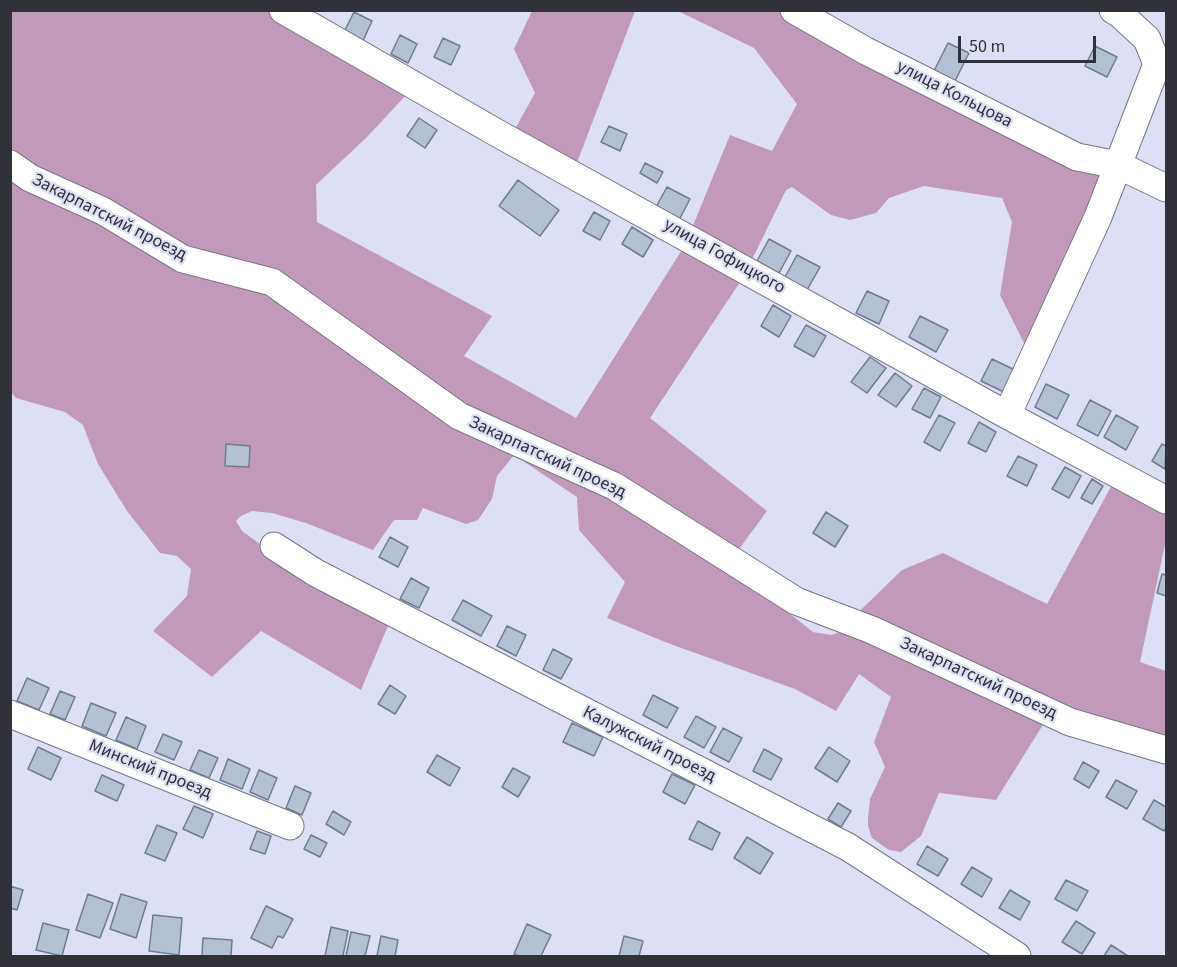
<!DOCTYPE html>
<meta charset="utf-8">
<style>
body{margin:0}
#map{position:relative;width:1177px;height:967px;overflow:hidden;background:#dddff4;font-family:"Source Sans 3",sans-serif}
canvas{display:block}
.frame{position:absolute;inset:0;border:12px solid #303139;pointer-events:none}
.scale{position:absolute;left:958px;top:36px;width:138px;height:27px;box-sizing:border-box;border:3px solid #303139;border-top:0;padding-left:8px;font-size:18px;line-height:21px;white-space:nowrap;color:#303139;-webkit-text-stroke:4px #dddff4;paint-order:stroke}
</style>
<div id="map">
<canvas width="1177" height="967"></canvas>
<div class="frame"></div>
<div class="scale">50 m</div>
</div>
<script>
const g = document.querySelector('canvas').getContext('2d');
g.lineJoin = 'round';
function fillPath(path, color) {
  g.fillStyle = color;
  g.fill(path, 'evenodd');
}
function shape(rows) {
  const path = new Path2D();
  for (const r of rows) {
    path.moveTo(r[0], r[1]);
    for (let i = 2; i < r.length; i += 2) path.lineTo(r[i], r[i + 1]);
  }
  return path;
}
function trace(path, color, width, dash) {
  g.strokeStyle = color;
  g.lineWidth = width;
  g.lineCap = dash ? 'butt' : 'round';
  g.setLineDash(dash || []);
  g.stroke(path);
}
function label(font, color, halo, rows, align = 'center') {
  g.font = font + ' "Source Sans 3",sans-serif';
  g.lineWidth = 4.5;
  g.setLineDash([]);
  g.textBaseline = 'middle';
  g.strokeStyle = halo;
  g.fillStyle = color;
  for (const [text, x, y, turn = 0] of rows) {
    g.save();
    g.translate(x, y);
    g.rotate((+turn || 0) * Math.PI / 180);
    g.textAlign = isNaN(turn) ? turn : align;
    if (halo) g.strokeText(text, 0, 0);
    g.fillText(text, 0, 0);
    g.restore();
  }
}
const forest = shape([
 [11,11,274,11,410,91,367,137,316,185,317,222,492,316,464,356,576,418,685,245,730,135,772,151,797,104,754,48,678,11,778,11,1002,122,1104,168,1030,355,1000,295,1012,222,1002,198,924,186,889,198,876,213,850,220,831,215,792,187,786,190,744,276,650,418,767,511,737,552,737,572,813,632,831,635,837,633,902,570,943,553,1047,604,1113,483,1166,510,1166,540,1140,662,1166,671,1166,741,1148,731,1054,707,996,800,939,793,921,836,901,852,889,850,872,838,868,826,868,818,870,799,885,767,874,742,891,697,859,674,836,711,795,689,665,642,607,618,625,582,579,530,577,497,514,455,497,476,492,499,478,520,466,524,423,508,417,520,394,520,373,550,306,523,272,513,252,511,241,516,236,521,242,531,304,576,390,621,361,690,261,631,212,677,153,631,187,596,191,569,177,556,160,553,127,511,98,464,83,425,65,412,16,398,11,392],
 [532,11,635,11,576,165,515,129,535,93,514,49]
]);
const building = shape([
 [354,12,372,21,362,43,343,34,354,12],
 [400,35,417,44,408,63,391,54,400,35],
 [443,38,460,46,451,65,434,57,443,38],
 [948,43,969,53,955,81,934,71,948,43],
 [1095,46,1117,57,1107,77,1085,66,1095,46],
 [419,118,437,130,425,148,407,136,419,118],
 [609,126,627,134,620,151,601,142,609,126],
 [645,163,663,172,657,183,640,173,645,163],
 [518,180,559,210,540,236,499,206,518,180],
 [667,187,690,199,679,220,656,207,667,187],
 [594,212,610,221,600,240,583,231,594,212],
 [632,227,653,240,643,257,622,244,632,227],
 [769,239,791,251,779,273,757,261,769,239],
 [797,255,820,267,807,290,785,277,797,255],
 [867,291,889,301,879,324,856,313,867,291],
 [773,305,791,316,779,337,761,326,773,305],
 [920,316,948,330,936,352,909,337,920,316],
 [806,325,826,336,814,357,794,346,806,325],
 [870,357,886,368,867,393,851,382,870,357],
 [992,359,1017,371,1006,393,981,381,992,359],
 [895,373,912,386,896,407,878,395,895,373],
 [1046,384,1069,395,1057,419,1035,407,1046,384],
 [924,388,941,397,930,418,912,409,924,388],
 [1090,400,1111,411,1098,436,1077,425,1090,400],
 [939,415,955,423,940,451,924,442,939,415],
 [1116,415,1138,427,1126,450,1104,437,1116,415],
 [979,422,996,432,986,452,968,443,979,422],
 [226,444,250,446,249,467,225,466,226,444],
 [1162,444,1166,446,1165,469,1152,461,1162,444],
 [1018,456,1037,465,1027,486,1007,476,1018,456],
 [1065,467,1081,476,1069,498,1052,489,1065,467],
 [1092,479,1103,486,1092,504,1081,498,1092,479],
 [826,512,848,526,835,547,813,533,826,512],
 [390,537,408,547,398,567,379,557,390,537],
 [1162,574,1166,575,1166,596,1157,593,1162,574],
 [411,578,429,588,419,608,400,599,411,578],
 [463,600,492,616,481,636,452,620,463,600],
 [507,626,526,635,516,656,497,646,507,626],
 [553,649,572,659,561,679,543,670,553,649],
 [27,678,49,688,39,710,17,701,27,678],
 [390,685,406,696,395,714,378,704,390,685],
 [60,691,75,697,65,720,50,714,60,691],
 [653,695,678,708,667,728,643,715,653,695],
 [91,703,116,713,106,736,82,726,91,703],
 [696,716,716,727,704,748,684,737,696,716],
 [126,717,146,726,137,749,116,740,126,717],
 [572,723,603,737,594,756,563,742,572,723],
 [723,728,742,738,729,762,710,752,723,728],
 [163,734,182,742,174,760,155,752,163,734],
 [38,747,61,758,51,780,28,769,38,747],
 [829,747,850,761,837,782,815,768,829,747],
 [764,749,782,759,771,780,753,771,764,749],
 [199,750,218,758,209,778,190,770,199,750],
 [437,755,460,768,450,786,427,772,437,755],
 [228,759,250,769,242,789,220,780,228,759],
 [1083,762,1099,771,1089,788,1074,779,1083,762],
 [513,768,530,777,518,797,502,787,513,768],
 [259,770,277,778,268,800,250,792,259,770],
 [672,774,695,785,685,804,663,792,672,774],
 [102,775,124,785,117,801,95,791,102,775],
 [1116,780,1137,791,1127,809,1106,797,1116,780],
 [295,786,311,793,302,815,286,808,295,786],
 [1154,800,1166,807,1166,827,1164,831,1143,819,1154,800],
 [838,803,851,811,841,827,828,819,838,803],
 [194,806,213,814,203,838,183,829,194,806],
 [333,811,351,822,344,835,326,824,333,811],
 [698,821,720,833,712,850,689,839,698,821],
 [157,825,177,833,165,861,145,853,157,825],
 [257,831,271,836,265,854,250,849,257,831],
 [311,835,327,843,320,857,304,849,311,835],
 [747,837,773,853,760,874,734,858,747,837],
 [927,846,948,859,938,876,917,864,927,846],
 [972,867,992,879,982,897,961,884,972,867],
 [1066,880,1088,891,1077,911,1055,899,1066,880],
 [10,886,23,890,17,910,10,908,10,886],
 [1010,890,1030,902,1020,920,999,908,1010,890],
 [88,894,113,903,100,938,76,930,88,894],
 [121,894,147,902,136,938,110,929,121,894],
 [266,906,293,919,283,938,278,936,272,948,251,938,266,906],
 [153,915,182,918,179,955,149,951,153,915],
 [1076,921,1095,933,1082,954,1062,942,1076,921],
 [43,923,69,930,62,956,36,950,43,923],
 [527,924,551,935,541,956,519,956,514,954,527,924],
 [331,927,348,931,343,956,325,956,331,927],
 [351,932,370,936,365,956,346,956,351,932],
 [381,936,398,940,395,956,377,956,381,936],
 [624,936,643,941,639,956,619,956,624,936],
 [203,938,232,940,231,956,202,956,203,938],
 [1111,945,1128,956,1104,956,1111,945]
]);
const minor = shape([
 [283,10,497,133,1007,415,1166,500],
 [794,10,866,51,1077,157,1118,165,1166,188],
 [10,164,30,178,103,211,183,259,272,282,459,416,614,486,796,601,872,630,1070,722,1166,750],
 [1007,415,1098,217,1157,64,1147,39,1120,14,1113,10],
 [274,546,316,573,848,847,1017,956],
 [10,714,290,826]
]);
const streetNames = [
 ["улица Кольцова",954,95,27],
 ["Закарпатский проезд",109,218,27],
 ["улица Гофицкого",724,257,29],
 ["Закарпатский проезд",547,458,25],
 ["Закарпатский проезд",978,679,25],
 ["Калужский проезд",649,745,27],
 ["Минский проезд",150,770,22]
];
fillPath(forest, '#c399ba');
fillPath(building, '#b3c1d3');
trace(building, '#717d8d', 1.5);
trace(minor, '#75768a', 29);
trace(minor, '#fff', 27);
label('18px', '#303139', '#dddff4', streetNames);
</script>
